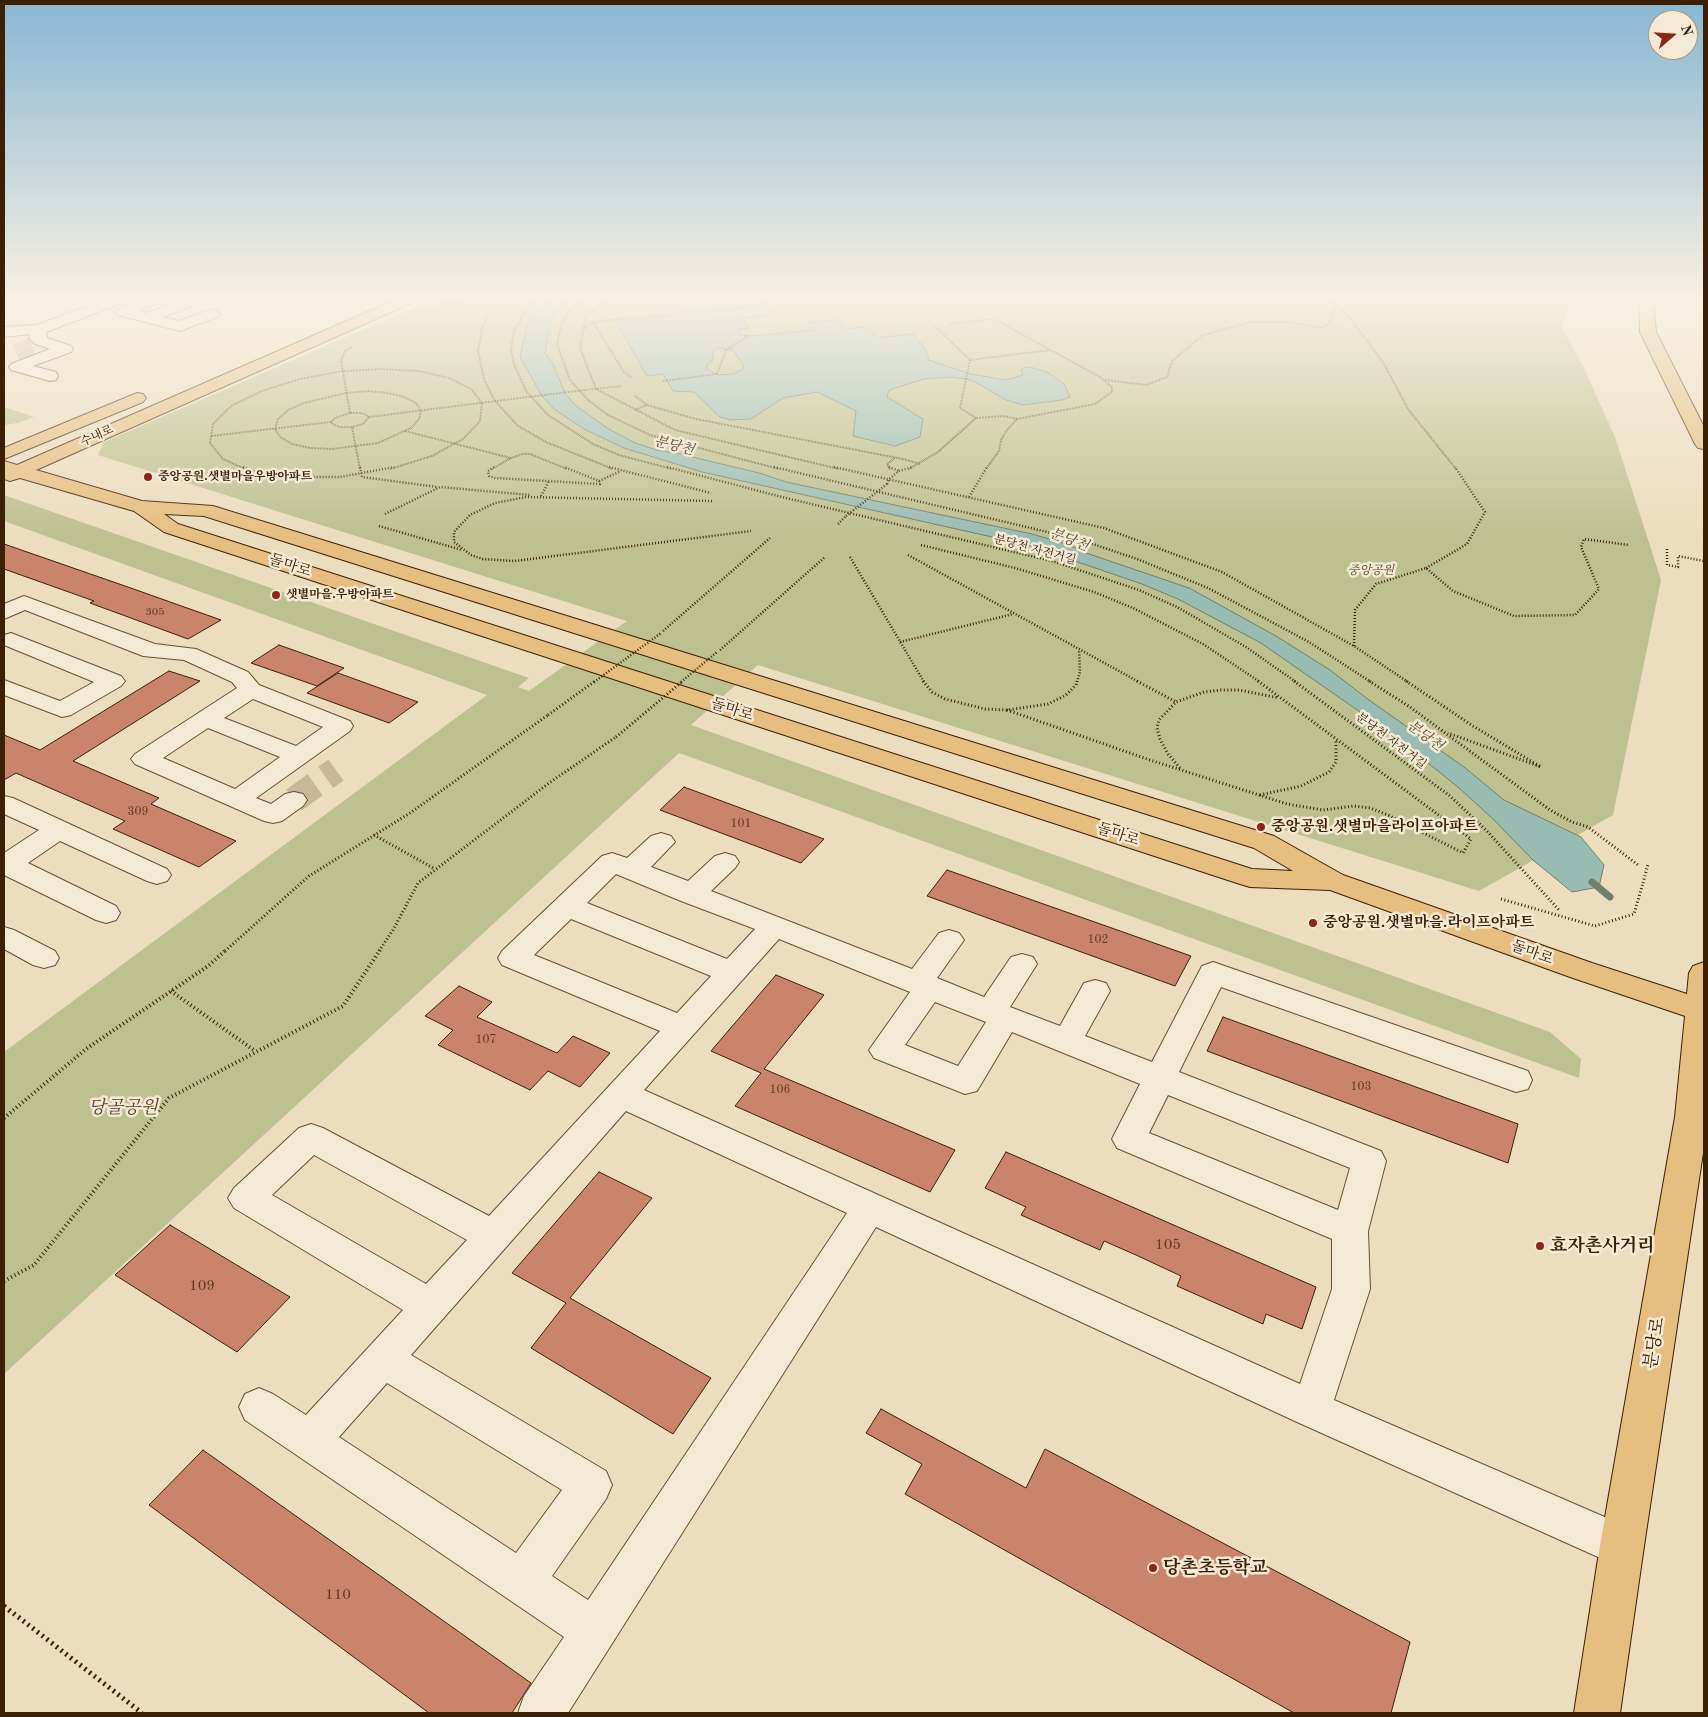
<!DOCTYPE html>
<meta charset="utf-8">
<style>
body{margin:0}
#map{position:relative;width:1708px;height:1717px;overflow:hidden;background:#edddbf;font-family:"Old Standard TT",serif}
canvas{display:block}
.frame{position:absolute;inset:0;border:5px solid #3c2005;pointer-events:none}
.north{position:absolute;left:1648px;top:10px;width:50px;height:50px;box-sizing:border-box;background:#f3e9d5;border:1px solid #aa9982;border-radius:50%;rotate:71deg;font-size:14px;font-weight:700;line-height:20px;text-align:center;color:#3c2005}
.north::after{content:'';display:block;margin:auto;width:18px;height:22px;background:#8f2418;clip-path:polygon(50% 0,100% 100%,50% 72%,0 100%)}
</style>
<div id="map">
<canvas width="1708" height="1717"></canvas>
<div class="frame"></div>
<div class="north">N</div>
</div>
<script>
const g = document.querySelector('canvas').getContext('2d');
g.lineJoin = 'round';
function fillPath(path, color) {
  g.fillStyle = color;
  g.fill(path, 'evenodd');
}
function shape(rows) {
  const path = new Path2D();
  for (const r of rows) {
    path.moveTo(r[0], r[1]);
    for (let i = 2; i < r.length; i += 2) path.lineTo(r[i], r[i + 1]);
  }
  return path;
}
function trace(path, color, width, dash) {
  g.strokeStyle = color;
  g.lineWidth = width;
  g.lineCap = dash ? 'butt' : 'round';
  g.setLineDash(dash || []);
  g.stroke(path);
}
function label(font, color, halo, rows, align = 'center') {
  g.font = font + ' "Old Standard TT","Noto Serif KR",serif';
  g.lineWidth = 5;
  g.setLineDash([]);
  g.textBaseline = 'middle';
  g.strokeStyle = halo;
  g.fillStyle = color;
  for (const [text, x, y, turn = 0] of rows) {
    g.save();
    g.translate(x, y);
    g.rotate((+turn || 0) * Math.PI / 180);
    g.textAlign = isNaN(turn) ? turn : align;
    if (halo) g.strokeText(text, 0, 0);
    g.fillText(text, 0, 0);
    g.restore();
  }
}
const green = shape([
 [434,299,1571,299,1562,327,1583,366,1615,437,1661,580,1613,815,1479,891,758,665,691,725,1550,1032,1581,1059,1579,1078,679,753,4,1374,4,1052,487,695,4,521,4,495,529,678,518,687,529,691,627,621,98,455,104,442],
 [4,407,34,417,18,423,4,425]
]);
const water = shape([
 [550,299,570,299,561,306,550,323,545,353,553,364,565,393,575,405,607,428,635,443,657,450,680,454,759,473,786,482,1032,534,1069,545,1089,554,1189,588,1276,636,1330,670,1369,700,1464,767,1504,800,1581,837,1604,865,1599,887,1572,892,1534,861,1493,819,1459,788,1396,737,1261,643,1178,599,1142,584,1028,545,702,472,624,448,584,429,554,409,542,396,520,357,527,327,533,315,550,299],
 [768,306,774,315,743,318,749,328,738,329,742,335,753,336,813,330,808,322,838,320,846,329,866,327,877,338,913,334,924,347,929,360,971,374,1006,380,1023,375,1021,370,1023,368,1030,367,1047,372,1064,384,1070,397,1062,400,1023,405,1006,400,975,382,967,379,951,377,924,379,889,390,887,397,923,419,920,437,895,446,853,436,856,411,817,392,783,398,751,419,731,420,720,417,694,392,673,391,663,374,647,376,616,322,768,306],
 [719,348,733,350,743,365,743,369,733,374,718,375,706,369,707,365,713,360,713,351,719,348]
]);
const stream = shape([
 [1592,882,1610,897]
]);
const building = shape([
 [4,544,125,586,221,620,188,639,90,603,94,601,4,569,4,544],
 [279,645,344,668,317,686,251,663,279,645],
 [169,671,200,681,73,761,159,798,151,804,236,841,199,867,113,829,125,821,16,773,4,780,4,735,40,750,169,671],
 [338,673,418,702,389,723,307,693,338,673],
 [684,787,824,839,801,863,660,810,684,787],
 [947,870,1106,926,1191,956,1175,986,927,896,947,870],
 [776,975,824,995,764,1069,955,1150,930,1192,735,1106,761,1073,711,1051,776,975],
 [459,986,492,1002,477,1017,557,1053,573,1036,610,1053,580,1087,548,1071,530,1090,438,1045,453,1030,425,1016,459,986],
 [1223,1017,1518,1124,1508,1163,1207,1051,1223,1017],
 [1006,1152,1316,1287,1302,1329,1266,1314,1263,1324,1177,1286,1181,1276,1136,1255,1104,1241,1100,1250,1021,1215,1026,1207,985,1188,1006,1152],
 [599,1172,652,1198,570,1298,711,1378,673,1434,531,1348,566,1303,512,1273,599,1172],
 [170,1225,290,1297,237,1352,115,1275,170,1225],
 [881,1409,1026,1488,1045,1449,1410,1642,1391,1713,1294,1713,905,1494,922,1464,866,1433,881,1409],
 [203,1450,531,1683,512,1713,429,1713,149,1505,203,1450]
]);
const minorTunnelFar1 = shape([
 [16,352,36,345]
]);
const minorTunnel = shape([
 [294,800,336,770]
]);
const pathFar4 = shape([
 [537,299,524,314,514,331,511,350,514,364,526,391,548,415,593,444,619,455,672,469],
 [581,299,567,313,561,325,557,344,570,380,588,400,608,415,650,435,779,469],
 [607,299,586,316,580,348,596,389,675,430,839,469],
 [912,299,917,299],
 [1330,299,1348,316,1383,362,1408,409,1456,469],
 [421,315,461,299],
 [487,316,483,325,478,351,484,379,495,401,518,426,546,442,613,469],
 [593,322,624,372,632,378],
 [950,324,994,319,1100,377,1112,387,1112,392,1095,404,1017,419,1007,430,1001,440,999,451,986,469],
 [583,329,593,322,766,304],
 [970,360,1050,350],
 [1105,380,1146,385,1167,377,1172,361,1203,335,1251,322,1289,322,1322,328,1329,323,1336,305],
 [663,381,717,374,726,350,748,336],
 [585,390,622,386],
 [368,391,388,393,404,397,416,403,421,411,419,419,411,428,378,443,332,449,310,448,292,444,280,437,275,429,278,419,288,410,304,403,346,393,368,391],
 [635,396,647,405,696,419,903,459,920,464],
 [635,410,647,405],
 [350,413,341,360,346,350,352,347],
 [350,413,362,413,369,417,363,424,352,427,340,427,332,424,331,422,335,418,350,413],
 [369,417,504,400],
 [976,418,1004,416,1017,419],
 [352,427,360,469],
 [405,431,511,458],
 [211,436,331,422],
 [511,458,522,454,530,454,567,469],
 [245,469,223,459,210,443,213,424,231,406,262,391,300,379,343,371,382,369,418,371,449,378,471,389,482,403,480,421,463,439,432,456,390,469],
 [492,469,511,458],
 [890,469,887,464,895,458],
 [909,469,938,452,976,418,960,408,970,360,935,326]
]);
const pathFar3 = shape([
 [243,467,251,471,292,477,340,477,394,467],
 [360,467,362,477,437,487],
 [494,467,488,471,489,476,495,478,600,484,599,481,564,467],
 [609,467,711,493],
 [667,467,786,498,1052,561,1139,590,1177,607,1246,647,1296,682],
 [774,467,1081,540,1137,559,1208,588,1309,642,1371,682],
 [834,467,1104,528,1222,572,1354,646,1408,682],
 [889,467,899,471],
 [599,481,621,471],
 [887,484,889,479,899,471,913,467],
 [541,496,549,481],
 [969,497,987,467],
 [712,501,526,497,495,503,470,515,454,532,454,542,471,555,483,559,515,561,751,531],
 [385,514,440,487,530,495],
 [838,524,846,516],
 [379,526,462,550],
 [921,545,1015,568,1094,592,1133,608,1203,644,1260,682],
 [1667,549,1667,565,1678,567,1678,556,1704,561],
 [908,555,1139,682],
 [850,557,924,682],
 [1426,568,1467,544,1485,512,1455,467],
 [663,631,770,538],
 [900,642,1013,614],
 [1354,646,1355,610,1376,584,1426,568,1453,591,1514,616,1575,615,1599,589,1581,547,1584,539,1629,545],
 [720,650,825,557],
 [1077,682,1080,672,1079,650]
]);
const pathFar2 = shape([
 [923,681,932,692,945,699,985,709,1007,710,1048,704,1066,695,1076,685,1077,681],
 [1137,681,1176,702],
 [1294,681,1450,796,1486,830,1559,910],
 [1369,681,1410,707,1550,810,1572,822,1588,827,1638,865],
 [1406,681,1473,726,1541,767,1448,733],
 [1007,710,1147,759,1287,804,1323,810,1354,806,1370,808,1388,815,1463,853,1471,839,1258,681],
 [1180,768,1168,754,1160,739,1157,728,1159,720,1176,702,1204,692,1221,690,1239,690,1279,698],
 [1260,795,1301,786,1329,772,1336,762,1336,739],
 [374,835,435,869],
 [1501,899,1595,926,1634,914,1643,883],
 [225,951,309,876,410,813,548,715],
 [379,951,393,930,418,883,549,783,616,737]
]);
const pathFar1 = shape([
 [171,991,255,1051],
 [4,1118,86,1049,208,966,226,950],
 [4,1281,34,1265,169,1098,343,1006,380,950]
]);
const path = shape([
 [4,1606,142,1713]
]);
const minor = shape([
 [107,299,127,299,125,302,46,332,47,338,71,346,73,349,71,352,33,366,56,372,58,376,56,380,50,381,11,370,9,367,11,364,50,349,35,344,29,338,30,334,4,337,4,327,37,325,107,299],
 [143,299,162,299,160,302,138,311,146,313,184,299,204,299,202,302,163,317,179,321,212,309,217,311,220,314,217,317,180,331,118,315,115,312,118,309,143,299],
 [24,596,155,644,196,649,248,672,259,685,350,721,353,726,350,731,256,798,271,804,285,794,294,792,303,794,307,800,303,806,282,821,273,823,264,821,135,764,131,759,135,754,237,688,232,682,184,660,143,656,25,610,4,619,4,604,24,596],
 [253,699,323,727,296,746,224,718,253,699],
 [208,728,280,757,235,789,163,758,208,728],
 [11,633,121,676,125,681,121,686,71,715,62,717,4,695,4,680,60,701,94,682,4,645,4,635,11,633],
 [4,796,13,798,167,869,171,875,167,881,157,884,147,881,60,841,28,863,116,906,120,913,116,920,106,923,96,920,4,875,4,853,39,830,4,814,4,796],
 [661,833,671,836,675,842,651,867,688,881,715,856,725,853,735,856,739,862,735,868,711,891,912,969,939,933,949,930,959,933,964,940,937,978,984,997,1011,957,1022,954,1033,957,1037,964,1010,1007,1060,1026,1084,983,1095,980,1106,983,1110,991,1085,1036,1152,1062,1202,966,1213,962,1528,1071,1532,1080,1528,1089,1516,1092,1221,987,1179,1072,1381,1151,1386,1161,1368,1231,1370,1289,1334,1400,1637,1531,1644,1546,1637,1561,1622,1568,1607,1561,1297,1422,876,1227,568,1713,518,1713,524,1696,564,1637,245,1420,239,1407,245,1394,259,1388,273,1394,306,1415,403,1310,234,1208,228,1198,234,1188,299,1128,311,1124,323,1128,489,1216,660,1031,502,965,498,958,502,951,602,856,612,853,627,858,651,836,661,833],
 [616,874,681,901,755,929,727,959,587,903,616,874],
 [571,919,711,976,677,1013,534,955,571,919],
 [779,939,910,992,869,1050,874,1058,965,1094,977,1091,1012,1032,1140,1084,1112,1139,1117,1148,1332,1239,1332,1289,1300,1384,644,1090,779,939],
 [935,1002,986,1022,958,1066,905,1045,935,1002],
 [1168,1095,1350,1168,1338,1210,1149,1133,1168,1095],
 [626,1111,847,1213,588,1600,552,1576,606,1499,612,1485,606,1471,411,1355,626,1111],
 [314,1155,467,1240,426,1284,272,1195,314,1155],
 [387,1383,562,1490,516,1553,339,1437,387,1383],
 [4,927,14,930,55,951,59,958,55,965,44,968,33,965,4,949,4,927]
]);
const major = shape([
 [397,299,416,299,414,302,36,470,142,501,213,506,1274,836,1343,875,1592,963,1687,994,1689,973,1693,966,1704,962,1704,1146,1644,1546,1620,1713,1574,1713,1600,1546,1675,1117,1685,1016,1570,977,1330,890,1250,887,1240,884,164,532,134,511,20,478,10,481,4,479,4,461,17,465,397,299],
 [164,514,204,516,1254,848,1293,871,1252,869,178,524,164,514],
 [1639,299,1653,299,1656,332,1704,427,1704,449,1698,448,1695,444,1640,332,1639,299],
 [137,393,143,394,146,398,143,402,4,459,4,448,137,393]
]);
const pathBridgeFar2 = shape([
 [504,400,585,390]
]);
const pathBridgeFar1 = shape([
 [846,516,887,484],
 [594,682,661,633],
 [681,682,717,652]
]);
const pathBridge = shape([
 [548,715,595,681],
 [616,737,683,681],
 [1643,883,1648,864]
]);
const markers = [
 [148,477,5,"#8f2418"],
 [276,595,5,"#8f2418"],
 [1261,827,5,"#8f2418"],
 [1313,923,5,"#8f2418"],
 [1540,1246,5,"#8f2418"],
 [1153,1568,5,"#8f2418"]
];
const farNumbernames = [
 ["305",155,612]
];
const farStreetnames = [
 ["수내로",97,436,-24],
 ["분당천 자전거길",1035,550,15],
 ["분당천 자전거길",1391,741,37]
];
const farPoinames = [
 ["중앙공원.샛별마을우방아파트",158,477],
 ["샛별마을.우방아파트",286,595]
];
const farParknames = [
 ["중앙공원",1371,571]
];
const numberNames = [
 ["309",138,812],
 ["101",741,824],
 ["102",1098,940],
 ["107",486,1040],
 ["103",1361,1087],
 ["106",780,1090]
];
const farWaternames = [
 ["분당천",674,446,14],
 ["분당천",1069,540,21],
 ["분당천",1425,736,36]
];
const streetNames = [
 ["돌마로",290,566,18],
 ["돌마로",732,710,18],
 ["돌마로",1118,835,18],
 ["돌마로",1532,953,20]
];
const poiNames = [
 ["중앙공원.샛별마을라이프아파트",1271,827],
 ["중앙공원.샛별마을.라이프아파트",1323,923]
];
const nearNumbernames = [
 ["105",1168,1245],
 ["109",202,1286],
 ["110",338,1595]
];
const nearParknames = [
 ["당골공원",123,1108]
];
const nearPoinames = [
 ["효자촌사거리",1550,1246],
 ["당촌초등학교",1163,1568]
];
const nearStreetnames = [
 ["분당로",1655,1343,-81]
];
fillPath(green, '#bdc08f');
fillPath(water, '#99bcb2');
trace(water, '#747e6d', 1);
trace(stream, '#747e6d', 7);
fillPath(building, '#ca846c');
trace(building, '#3c2005', 1);
trace(minorTunnelFar1, '#cab79a', 17, [17, 8]);
trace(minorTunnel, '#cab79a', 26, [26, 13]);
trace(minor, '#684f34', 2);
trace(major, '#3c2005', 2);
trace(pathFar4, '#3c2005', 2, [0.5, 1]);
trace(pathFar3, '#3c2005', 2.5, [1, 2]);
trace(pathFar2, '#3c2005', 3, [1, 2.5]);
trace(pathFar1, '#3c2005', 4, [1, 3]);
trace(path, '#3c2005', 5, [2, 4]);
fillPath(minor, '#f3e9d5');
fillPath(major, '#e6be80');
trace(pathBridgeFar2, '#3c2005', 2, [0.5, 1]);
trace(pathBridgeFar1, '#3c2005', 2.5, [1, 2]);
trace(pathBridge, '#3c2005', 3, [1, 2.5]);
const sky = g.createLinearGradient(0, 0, 0, 539);
sky.addColorStop(0, '#88b7d2');
sky.addColorStop(0.55, '#f7f0e2');
sky.addColorStop(1, '#f7f0e200');
g.fillStyle = sky;
g.fillRect(0, 0, 1708, 539);
for (const [x, y, r, color] of markers) {
  const dot = new Path2D();
  dot.arc(x, y, r, 0, 2 * Math.PI);
  g.fillStyle = color;
  g.fill(dot);
  trace(dot, '#f3e9d5', 2);
}
label('11px', '#60391f', null, farNumbernames);
label('12px', '#3c2005', '#f3e9d5', farStreetnames);
label('bold 12px', '#3c2005', '#f3e9d5', farPoinames, 'left');
label('italic 12px', '#5c4828', '#f3e9d5', farParknames);
label('12px', '#60391f', null, numberNames);
label('italic 14px', '#584f39', '#f3e9d5', farWaternames);
label('15px', '#3c2005', '#f3e9d5', streetNames);
label('bold 15px', '#3c2005', '#f3e9d5', poiNames, 'left');
label('15px', '#60391f', null, nearNumbernames);
label('italic 18px', '#5c4828', '#f3e9d5', nearParknames);
label('bold 18px', '#3c2005', '#f3e9d5', nearPoinames, 'left');
label('18px', '#3c2005', '#f3e9d5', nearStreetnames);
</script>
